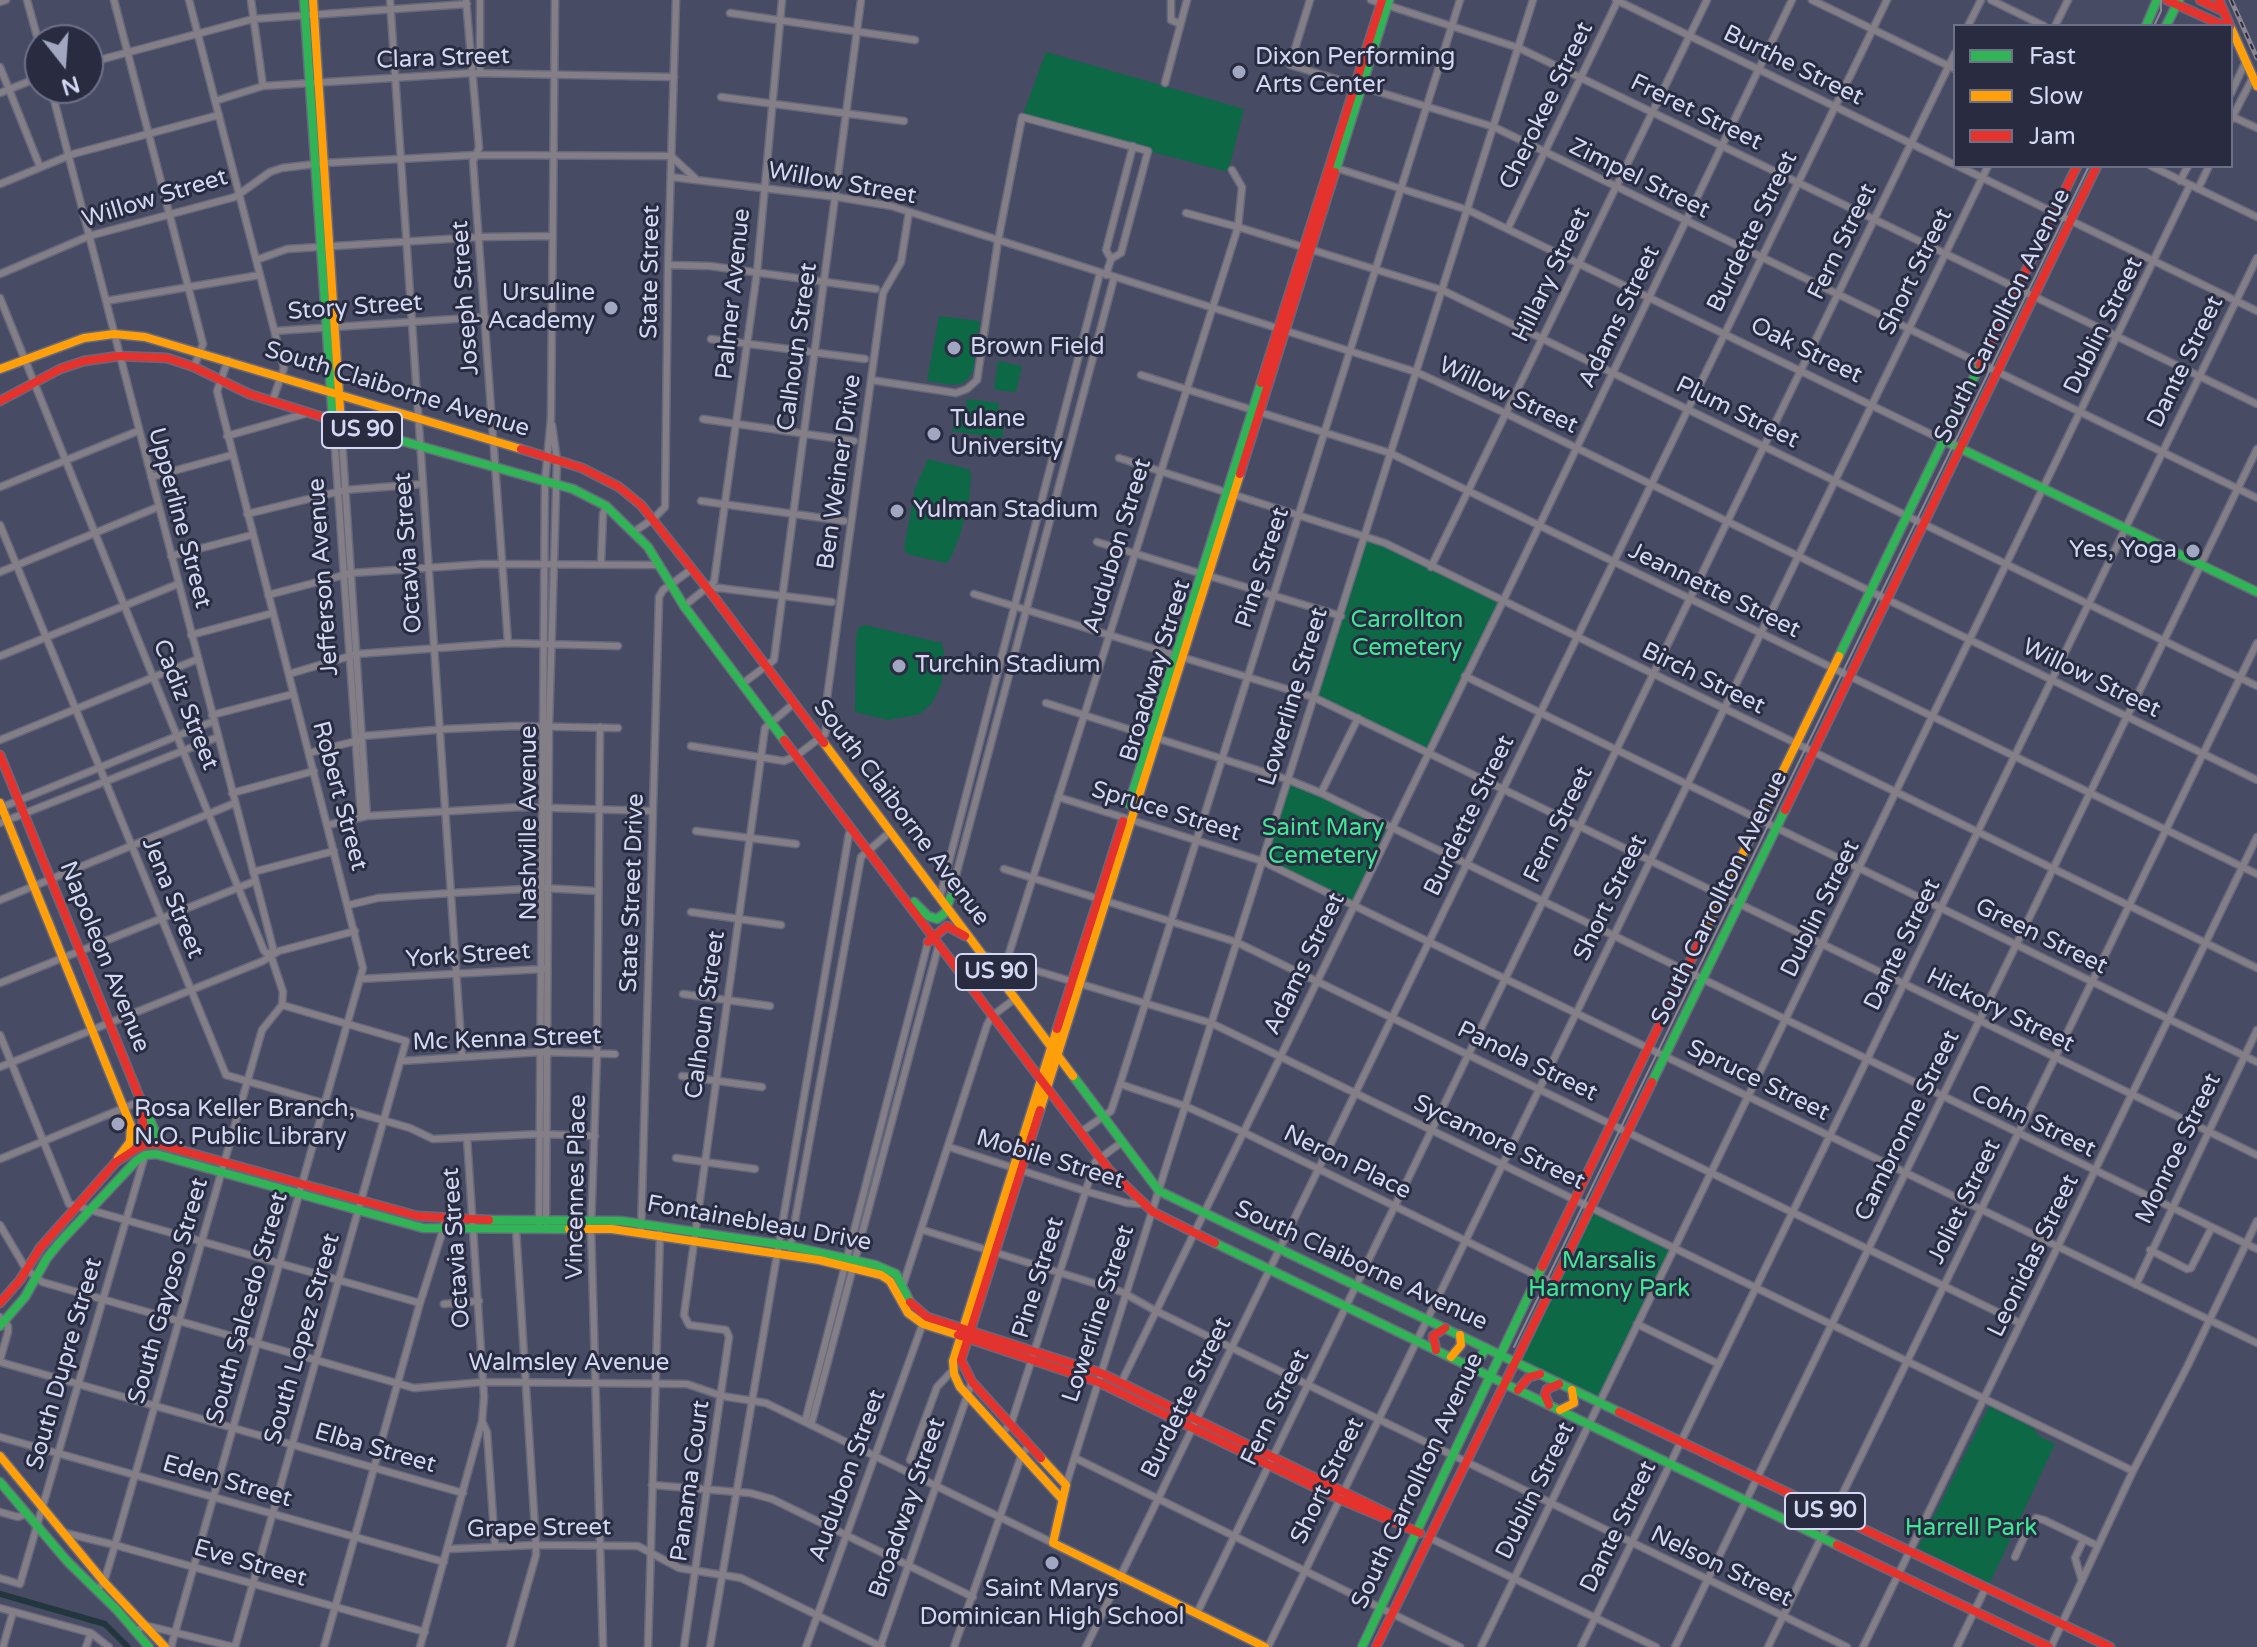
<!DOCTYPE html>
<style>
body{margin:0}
#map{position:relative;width:2257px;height:1647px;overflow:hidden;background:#484b64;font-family:"Varela Round",sans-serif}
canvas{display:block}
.legend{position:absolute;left:1953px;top:24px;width:280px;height:144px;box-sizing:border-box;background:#292c40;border:2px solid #6d7188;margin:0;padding:10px 14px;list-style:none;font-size:24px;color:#d3d8f3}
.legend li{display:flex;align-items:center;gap:16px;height:40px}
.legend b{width:40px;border:2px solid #6d7188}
.north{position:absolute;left:24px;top:24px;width:80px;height:80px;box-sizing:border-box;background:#292c40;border:2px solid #6d7188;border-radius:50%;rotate:163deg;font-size:22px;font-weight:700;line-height:32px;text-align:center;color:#d3d8f3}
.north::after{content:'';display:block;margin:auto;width:28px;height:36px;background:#a2a7c1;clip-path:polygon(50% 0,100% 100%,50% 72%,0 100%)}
</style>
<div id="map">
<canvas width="2257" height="1647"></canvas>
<ul class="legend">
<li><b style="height:10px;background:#30b455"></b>Fast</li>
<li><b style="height:10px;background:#ff9f0a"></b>Slow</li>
<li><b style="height:10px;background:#e5322d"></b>Jam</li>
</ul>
<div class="north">N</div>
</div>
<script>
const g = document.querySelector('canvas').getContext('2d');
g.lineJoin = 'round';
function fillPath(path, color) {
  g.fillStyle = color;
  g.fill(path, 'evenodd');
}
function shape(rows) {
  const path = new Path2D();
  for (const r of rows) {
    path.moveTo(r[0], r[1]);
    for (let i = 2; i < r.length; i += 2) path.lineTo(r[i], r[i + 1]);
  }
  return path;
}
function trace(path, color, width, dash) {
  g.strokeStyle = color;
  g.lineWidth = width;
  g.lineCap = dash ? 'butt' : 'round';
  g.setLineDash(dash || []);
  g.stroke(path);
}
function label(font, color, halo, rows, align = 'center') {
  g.font = font + ' "Varela Round",sans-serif';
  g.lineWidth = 6;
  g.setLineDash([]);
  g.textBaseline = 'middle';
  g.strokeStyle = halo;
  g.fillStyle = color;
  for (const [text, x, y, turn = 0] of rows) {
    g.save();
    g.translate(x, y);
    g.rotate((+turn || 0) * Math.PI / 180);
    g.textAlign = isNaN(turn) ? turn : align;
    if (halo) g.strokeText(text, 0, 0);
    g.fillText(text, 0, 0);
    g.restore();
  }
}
const green = shape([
 [1046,52,1244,109,1228,172,1022,117],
 [939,316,980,321,973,372,964,383,952,385,927,381],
 [998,361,1022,366,1016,392,996,390,994,388],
 [967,399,999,403,998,412,1006,413,1002,438,952,431,956,407,979,409,966,407],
 [928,459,968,469,971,474,969,500,960,535,950,560,945,563,907,554,904,549,915,488],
 [1365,536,1503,601,1428,752,1313,697],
 [865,625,942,643,945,660,941,685,932,703,920,714,888,720,855,712,856,639,858,628],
 [1289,780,1391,829,1354,904,1262,861],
 [1591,1208,1675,1249,1599,1403,1515,1362],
 [1989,1406,2033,1428,2039,1436,2055,1444,1990,1583,1918,1548]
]);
const canal = shape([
 [0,1594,105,1624,128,1647]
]);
const street = shape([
 [27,0,40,47],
 [114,0,203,344,194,367],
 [189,0,284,368,272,402],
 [251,0,263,86],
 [390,0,462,1056],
 [466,0,479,148,473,161,508,643],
 [480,0,480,73],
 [1171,0,1171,20,1178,23,1181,21],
 [1310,0,1290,65,1494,127,2257,498],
 [1371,0,1519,48,2257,404],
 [1616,0,1955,165],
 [1812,0,1955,69],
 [1991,0,2044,26],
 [0,2,6,0],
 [730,13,915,40],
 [1968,26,1981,0],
 [2055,26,2068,0],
 [88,63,253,19,467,4],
 [0,67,40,167],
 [1165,83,1187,0],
 [51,88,273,948,271,956],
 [0,93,40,77],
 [2231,93,2246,61],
 [721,97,904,121],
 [215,101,263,86,472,73,674,77],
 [2231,116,2257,128],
 [2231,120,2253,77],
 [1958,166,2257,311],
 [2151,166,2257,217],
 [1333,167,1468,210,1943,440],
 [671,177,837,197,891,206,1416,372,1505,413,2257,780],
 [2180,181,2188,166],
 [0,184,73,154,219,115],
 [2198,189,2209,166],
 [1186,213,1238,227,1442,290,2257,686],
 [1508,228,1618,0],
 [1111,259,1106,250,1133,146],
 [256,260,287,249,480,237,552,236],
 [668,265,710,266,876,289],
 [0,274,89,236,235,197,270,172,282,168,324,163,476,155,671,156,696,179],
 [0,298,238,887,264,951,271,956,283,992,282,1005],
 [106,301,260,275],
 [275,331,485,317],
 [711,339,865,359],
 [1141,375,1390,453,2257,874],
 [871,380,956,393,967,389,977,380,998,241,1022,117,1148,151,1121,253,1111,259,1106,275],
 [703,419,854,441],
 [333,421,361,816],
 [341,424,367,816],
 [227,436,308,413],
 [1119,458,1385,543,2257,968],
 [151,477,232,455],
 [0,487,138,431],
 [701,501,844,521],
 [247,514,345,490,423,484],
 [0,525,226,1075,410,1128,433,1139,540,1134,595,1136],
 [635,531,653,519,665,507,668,265,676,0],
 [1097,542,1341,616],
 [171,556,252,535],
 [601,564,603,514,606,506],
 [1431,567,1707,0],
 [0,572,158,507],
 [708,589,719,588,832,602],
 [974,594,1313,697,2257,1155],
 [268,595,352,573,483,564,659,565],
 [684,606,714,582,757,272,782,0],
 [191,635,273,613],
 [0,656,178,584],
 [289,674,357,654,508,643,618,646],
 [1465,676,2257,1062],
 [742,684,774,660,861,0],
 [1046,703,1289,780,1321,793,2257,1249],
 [212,715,293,694],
 [600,727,597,1054,591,1228,603,1647],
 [0,740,198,659],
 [691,746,784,761,796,756,825,734,828,716,826,705,883,293,901,262,909,212],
 [309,753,356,741,363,736,446,729,515,726,618,728],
 [232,793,314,771],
 [1321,793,1358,718],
 [1058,797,1262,861,2257,1343],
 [0,808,214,721],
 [0,823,218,737],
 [328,825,367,816,520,807,653,811],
 [696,831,796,844],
 [1004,869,1236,942,2020,1323],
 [253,872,334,851],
 [940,897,1100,273],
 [950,898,1114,278],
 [0,900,235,803],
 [349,905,378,898,451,893,543,888,597,891],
 [691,912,781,925],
 [984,955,1211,1023,2133,1471],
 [360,979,543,969],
 [1001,979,1238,227,1242,187,1232,170],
 [0,983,255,881],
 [683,994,770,1006],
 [0,1035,69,1204,420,1303],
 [401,1061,541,1052,615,1054],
 [0,1067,263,961,279,951,355,931],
 [682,1076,762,1087],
 [1120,1084,1185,1106,1243,1132,1554,1284],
 [1081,1132,1111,1111,1120,1084,1460,0],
 [949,1147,1085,1191,1127,1203,1141,1204],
 [676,1158,755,1169],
 [0,1159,141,1101],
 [546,1222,549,727,557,460,552,425],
 [539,1224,545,481,551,418,555,0],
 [0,1225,26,1269,42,1282,414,1388,484,1382,687,1384,722,1396,766,1403,1053,1543],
 [923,1230,1122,1292,1156,1311,1847,1647],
 [641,1233,659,597,663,590,692,569],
 [790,1248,861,857,890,832],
 [2150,1250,2187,1269,2191,1268,2212,1227],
 [903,1285,987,1025,992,1016,1016,998],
 [2136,1285,2257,1030],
 [444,1304,479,1301],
 [0,1317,8,1326,8,1332,0,1360],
 [1637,1324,1719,1364],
 [0,1362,463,1493],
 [1121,1383,1503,601,1792,0],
 [482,1421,487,1432,495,1546],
 [805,1422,928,942],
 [811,1425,939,944],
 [1002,1433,1011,1424,1095,1162,1122,1142],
 [0,1437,444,1562],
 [1075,1458,1460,1647],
 [910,1460,937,1387,953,1370],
 [652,1485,750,1493,772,1499,973,1597],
 [1066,1485,1533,0],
 [0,1512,18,1517,26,1514],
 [65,1533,115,1545,425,1632],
 [1428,1537,1656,1647],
 [448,1549,536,1545,638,1546,679,1568,741,1578,882,1647],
 [2015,1557,2030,1524,2036,1518,2044,1520,2098,1546],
 [0,1578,20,1584,145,1155],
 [2082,1581,2075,1558,2084,1539],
 [97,1590,104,1582,115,1545,262,1030,282,1005],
 [0,1608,91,1633,109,1647],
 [1197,1613,1955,53],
 [136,1632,144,1625,234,1647],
 [3,1647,13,1612],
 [86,1647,91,1633],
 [171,1647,363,968,217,391,228,360],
 [235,1647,406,1041,282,1005],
 [324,1647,420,1303,443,1230,444,1219],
 [420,1647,482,1421,484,1397,467,1138],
 [510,1647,536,1555,536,1545,516,1229],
 [648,1647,660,1232],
 [684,1647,729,1337,726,1330,689,1325,684,1315,765,728,793,704],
 [710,1647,849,834,854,831],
 [806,1647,923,1323],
 [880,1647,972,1382],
 [954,1647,1022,1454,1030,1445],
 [1086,1647,1887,0],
 [1268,1647,1988,166],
 [1481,1647,2190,185],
 [1581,1647,2257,258],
 [1675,1647,2257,449],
 [1768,1647,2257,643],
 [1863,1647,2257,837],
 [1957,1647,1986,1587],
 [2051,1647,2133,1471,2187,1367,2257,1221]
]);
const fast = shape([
 [304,0,333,421],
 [2146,26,2157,0],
 [2166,26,2179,0],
 [1335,172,1389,0],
 [370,432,573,489,606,506,648,547,684,606,784,740],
 [1943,440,2257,592],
 [1839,656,1980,365],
 [1129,804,1261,383],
 [914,902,928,916,937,919,945,913,950,898],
 [1073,1076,1159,1191,1619,1412],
 [1652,1082,1785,810],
 [146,1110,155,1132,167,1146],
 [489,1220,621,1221,790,1246,875,1265,896,1274,910,1302],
 [1215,1243,1837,1545],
 [0,1326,25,1297,47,1258,60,1242,136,1161,145,1155,156,1154,423,1228,569,1229],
 [1464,1363,1480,1358,1486,1348],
 [0,1482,67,1561,117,1610,149,1647],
 [1362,1647,1542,1267]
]);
const slow = shape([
 [313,0,341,424],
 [2231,28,2257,86],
 [0,369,84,338,114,334,145,337,521,449],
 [824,743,1073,1076],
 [0,803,131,1126,130,1142,118,1158],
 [1701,939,1839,656],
 [1057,1029,953,1361,954,1374,960,1387,1062,1499],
 [1040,1110,1240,474],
 [569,1229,612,1229,819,1260,881,1275,890,1281,908,1313,923,1324,958,1335],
 [1451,1357,1461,1345,1460,1335],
 [1560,1410,1574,1403,1572,1390],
 [0,1456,104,1582,165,1647],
 [1041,1458,1066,1485,1053,1543,1265,1647]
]);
const jam = shape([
 [2167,0,2224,26],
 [2200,0,2223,11],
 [2219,0,2230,26],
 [1980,365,2077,166],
 [1261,383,1382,0],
 [0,401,60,369,84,361,119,356,167,358,194,367,249,394,370,432],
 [521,449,582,468,619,487,641,505,711,593,824,743],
 [1240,474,1335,172],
 [784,740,1110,1171,1153,1212,1215,1243],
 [0,755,141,1101,144,1132,141,1147],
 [1785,810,2097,166],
 [928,942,947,926,965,936],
 [1057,1029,1123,821],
 [1040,1110,961,1360,972,1382,1041,1458],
 [1542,1267,1701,939],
 [910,1302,927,1317,1101,1373,1399,1519,1404,1525],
 [0,1303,20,1280,40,1248,116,1162,142,1145,158,1144,417,1216,489,1220],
 [958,1335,1098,1382,1339,1499,1420,1533],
 [1436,1350,1433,1336,1445,1328],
 [1518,1390,1529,1377,1540,1374],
 [1549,1405,1545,1395,1547,1389,1559,1384],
 [1619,1412,2110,1647],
 [1837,1545,2049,1647],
 [1376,1647,1652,1082]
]);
const tram = shape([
 [2154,26,2161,11,2161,0],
 [1514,1347,2089,166]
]);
const rail = shape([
 [2231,0,2257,58]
]);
const markers = [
 [1239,72,8,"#a2a7c1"],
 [611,308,8,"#a2a7c1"],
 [954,348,8,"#a2a7c1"],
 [934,434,8,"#a2a7c1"],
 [897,511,8,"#a2a7c1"],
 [2193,551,8,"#a2a7c1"],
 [899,666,8,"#a2a7c1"],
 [118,1124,8,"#a2a7c1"],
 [1052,1563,8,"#a2a7c1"]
];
const shields = [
 [362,430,80],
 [996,972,80],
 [1825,1511,80]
];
const shieldNames = [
 ["US 90",362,430],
 ["US 90",996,972],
 ["US 90",1825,1511]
];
const poiNames = [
 ["Dixon Performing",1255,58],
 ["Arts Center",1255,86],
 ["Ursuline",595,294,"right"],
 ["Academy",595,322,"right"],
 ["Brown Field",970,348],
 ["Tulane",950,420],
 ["University",950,448],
 ["Yulman Stadium",913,511],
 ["Yes, Yoga",2177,551,"right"],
 ["Turchin Stadium",915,666],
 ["Rosa Keller Branch,",134,1110],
 ["N.O. Public Library",134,1138],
 ["Saint Marys",1052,1590,"center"],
 ["Dominican High School",1052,1618,"center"]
];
const streetNames = [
 ["Clara Street",443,59,-2],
 ["Burthe Street",1793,66,26],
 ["Cherokee Street",1547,106,-64],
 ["Freret Street",1696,113,26],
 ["Zimpel Street",1639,179,26],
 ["Willow Street",842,184,10],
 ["Willow Street",155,199,-17],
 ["Burdette Street",1753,232,-64],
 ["Fern Street",1843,242,-64],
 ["State Street",651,272,-89],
 ["Short Street",1916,272,-64],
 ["Hillary Street",1552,275,-64],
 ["Palmer Avenue",734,294,-84],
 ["Joseph Street",466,298,-94],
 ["Story Street",355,308,-4],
 ["South Carrollton Avenue",2003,316,-64],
 ["Adams Street",1620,317,-64],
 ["Dublin Street",2104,326,-64],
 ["Calhoun Street",798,347,-82],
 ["Oak Street",1806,351,26],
 ["Dante Street",2186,362,-64],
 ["South Claiborne Avenue",397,390,17],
 ["Willow Street",1508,396,25],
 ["Plum Street",1737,413,26],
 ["Ben Weiner Drive",840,472,-82],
 ["Upperline Street",179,518,75],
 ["Audubon Street",1118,546,-73],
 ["Octavia Street",409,553,-94],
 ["Pine Street",1263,568,-72],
 ["Jefferson Avenue",324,577,-94],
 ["Jeannette Street",1714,591,26],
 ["Broadway Street",1156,671,-73],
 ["Birch Street",1703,679,26],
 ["Willow Street",2091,679,26],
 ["Lowerline Street",1294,697,-73],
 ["Cadiz Street",185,705,68],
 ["Robert Street",339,796,75],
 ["Spruce Street",1166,812,17],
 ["South Claiborne Avenue",901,813,53],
 ["Burdette Street",1470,816,-64],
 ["Nashville Avenue",530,823,-90],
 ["Fern Street",1559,825,-64],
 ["State Street Drive",633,893,-88],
 ["Jena Street",172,898,68],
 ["Short Street",1611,898,-64],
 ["South Carrollton Avenue",1720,898,-64],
 ["Dublin Street",1821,909,-64],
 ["Green Street",2041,937,26],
 ["Dante Street",1903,945,-64],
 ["York Street",468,956,-4],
 ["Napoleon Avenue",104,957,68],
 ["Adams Street",1305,964,-64],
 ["Hickory Street",2000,1011,26],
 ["Calhoun Street",706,1015,-82],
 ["Mc Kenna Street",507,1040,-2],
 ["Panola Street",1527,1062,26],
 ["Spruce Street",1758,1081,26],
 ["Cohn Street",2033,1122,26],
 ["Cambronne Street",1908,1126,-64],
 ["Sycamore Street",1499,1143,26],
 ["Monroe Street",2179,1149,-64],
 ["Mobile Street",1050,1160,17],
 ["Neron Place",1347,1163,26],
 ["Vincennes Place",577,1187,-89],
 ["Joliet Street",1965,1202,-64],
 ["Fontainebleau Drive",759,1224,10],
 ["Octavia Street",457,1248,-94],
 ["Leonidas Street",2034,1256,-64],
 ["South Claiborne Avenue",1361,1266,25],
 ["Pine Street",1039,1278,-73],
 ["South Gayoso Street",169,1291,-74],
 ["South Salcedo Street",248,1308,-74],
 ["Lowerline Street",1099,1314,-72],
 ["South Lopez Street",303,1339,-74],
 ["South Dupre Street",65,1364,-74],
 ["Walmsley Avenue",569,1364],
 ["Burdette Street",1187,1398,-64],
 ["Fern Street",1276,1408,-64],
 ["Elba Street",375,1449,16],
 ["Audubon Street",848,1476,-70],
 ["Panama Court",691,1481,-82],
 ["Short Street",1328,1481,-64],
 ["South Carrollton Avenue",1418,1481,-65],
 ["Eden Street",227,1482,16],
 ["Dublin Street",1536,1491,-64],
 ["Broadway Street",908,1508,-71],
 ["Dante Street",1619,1527,-64],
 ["Grape Street",539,1529,-1],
 ["Eve Street",250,1564,16],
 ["Nelson Street",1721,1567,26]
];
const parkNames = [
 ["Carrollton",1407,621],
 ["Cemetery",1407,649],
 ["Saint Mary",1323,829],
 ["Cemetery",1323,857],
 ["Marsalis",1609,1262],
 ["Harmony Park",1609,1290],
 ["Harrell Park",1971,1529]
];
fillPath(green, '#0d6846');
trace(canal, '#22363e', 6);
trace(street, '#66697e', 9);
trace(fast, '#66697e', 11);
trace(slow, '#66697e', 11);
trace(jam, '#66697e', 11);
trace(street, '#847f87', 6);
trace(fast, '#30b455', 8);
trace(slow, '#ff9f0a', 8);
trace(jam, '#e5322d', 8);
trace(tram, '#898691', 2);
trace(rail, '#898691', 5);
trace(rail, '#292c40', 2, [6]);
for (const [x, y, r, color] of markers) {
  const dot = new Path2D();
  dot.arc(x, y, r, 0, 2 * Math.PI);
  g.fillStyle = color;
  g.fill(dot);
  trace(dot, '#292c40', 3);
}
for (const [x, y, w] of shields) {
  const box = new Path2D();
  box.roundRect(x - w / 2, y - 18, w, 36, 6);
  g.fillStyle = '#292c40';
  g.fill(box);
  trace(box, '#d3d8f3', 2);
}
label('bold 22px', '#d3d8f3', null, shieldNames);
label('24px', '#d3d8f3', '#292c40', poiNames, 'left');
label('24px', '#d3d8f3', '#292c40', streetNames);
label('24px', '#3fe895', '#292c40', parkNames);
</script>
